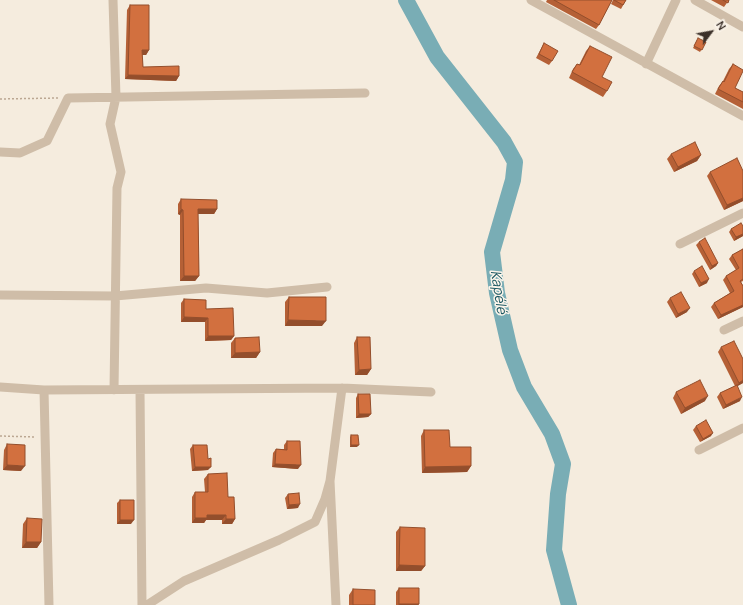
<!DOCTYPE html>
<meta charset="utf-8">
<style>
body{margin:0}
#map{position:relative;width:743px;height:605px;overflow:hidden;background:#f5ecde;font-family:Manrope,sans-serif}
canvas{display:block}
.north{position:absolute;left:691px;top:12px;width:40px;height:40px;-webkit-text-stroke:3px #fcf5eb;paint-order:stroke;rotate:58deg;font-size:11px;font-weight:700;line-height:16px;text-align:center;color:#3b3029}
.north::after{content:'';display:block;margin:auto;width:14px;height:18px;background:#3b3029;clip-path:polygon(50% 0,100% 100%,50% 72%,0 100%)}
</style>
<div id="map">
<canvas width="743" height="605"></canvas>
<div class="north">N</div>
</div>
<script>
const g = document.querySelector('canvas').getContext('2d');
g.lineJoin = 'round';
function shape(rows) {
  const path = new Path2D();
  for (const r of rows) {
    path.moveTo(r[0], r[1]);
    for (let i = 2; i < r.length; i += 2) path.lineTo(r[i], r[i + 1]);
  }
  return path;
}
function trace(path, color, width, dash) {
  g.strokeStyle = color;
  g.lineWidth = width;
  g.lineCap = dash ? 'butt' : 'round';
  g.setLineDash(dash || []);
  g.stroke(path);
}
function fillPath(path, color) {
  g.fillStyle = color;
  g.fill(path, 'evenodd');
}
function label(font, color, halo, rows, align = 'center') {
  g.font = font + ' Manrope,sans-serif';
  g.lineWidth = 3;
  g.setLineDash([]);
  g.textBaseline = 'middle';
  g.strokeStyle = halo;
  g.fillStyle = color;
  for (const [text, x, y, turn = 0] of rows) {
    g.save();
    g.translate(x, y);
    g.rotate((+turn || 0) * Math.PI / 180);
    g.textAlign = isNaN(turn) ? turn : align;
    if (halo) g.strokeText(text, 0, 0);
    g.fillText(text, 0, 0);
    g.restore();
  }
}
const river = shape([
 [406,0,437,57,504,142,515,162,513,180,492,252,497,293,510,350,524,387,552,434,563,464,558,494,554,550,569,605]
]);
const path = shape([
 [0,99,58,98],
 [0,436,36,437]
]);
const street = shape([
 [113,0,116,97,110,124,121,172,117,188,114,390],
 [531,0,743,116],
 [695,0,743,27],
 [646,64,676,0],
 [0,152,20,153,47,141,68,98,365,93],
 [680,244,743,213],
 [0,295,115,296,206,288,267,293,327,287],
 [724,330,743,321],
 [0,387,44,390,342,388,431,392],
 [44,390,49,605],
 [140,390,142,605],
 [699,450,743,428],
 [147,605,184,581,279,540,315,522,325,499,330,481],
 [336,605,330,481,342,388]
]);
const wall = shape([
 [547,0,612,0,599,25,596,29,546,2],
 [613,0,626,0,621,9,611,4],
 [711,0,729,0,724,7],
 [130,5,149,50,146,55,142,55,143,67,179,76,176,81,125,79,127,10],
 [697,40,706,42,700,52,693,48],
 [544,43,552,61,549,65,536,58],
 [590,46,607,91,603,97,569,78,573,69,577,64,579,65,586,51],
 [733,64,735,88,743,92,743,109,715,94,719,86,723,81,729,69],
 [671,154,701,155,697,161,674,172,667,159],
 [743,171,743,201,724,210,707,176,710,172],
 [181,199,217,209,214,214,198,214,199,276,195,281,180,281,180,215,178,214,178,204],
 [743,226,743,236,734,241,729,232,731,229],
 [699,242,718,263,716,266,710,270,696,245],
 [743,249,743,281,741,282,743,286,743,307,718,319,711,307,714,303,730,293,723,280,726,276,736,270,729,259,732,255],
 [694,271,707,283,699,287,692,274],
 [289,297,322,326,285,326,285,302],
 [670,298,687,312,676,318,667,302],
 [184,299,206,309,234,336,231,340,205,341,205,322,181,322,181,303],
 [357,337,371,369,367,375,355,375,354,343],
 [235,338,260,352,256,358,231,358,231,343],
 [721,347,743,383,737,386,740,401,723,409,717,397,720,393,735,386,718,352],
 [676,392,705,401,681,414,673,398],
 [358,394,371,414,368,417,356,418,356,398],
 [696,426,711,436,700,442,693,430],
 [424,430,450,447,471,466,467,472,422,473,421,436],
 [351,435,357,447,350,447,350,437],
 [287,441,298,469,272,467,273,453,276,449,284,449,284,445],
 [7,444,21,471,3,470,4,450],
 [193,445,208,470,192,471,190,449],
 [208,474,228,497,235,519,232,524,222,524,222,520,206,520,204,523,192,523,192,497,195,492,205,492,204,479],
 [288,494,298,508,287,509,285,498],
 [120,500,131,524,117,524,117,503],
 [27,518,41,542,37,548,22,548,23,524],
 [400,527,425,566,421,571,396,571,396,532],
 [399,588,419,604,418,605,396,605,396,592],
 [353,589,375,605,349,605,349,595]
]);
const shadedWall = shape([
 [142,50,149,50,146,55,139,55],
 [128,75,179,76,176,81,125,79],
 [701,155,697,161,674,172,678,167],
 [743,198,743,201,724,210,727,205],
 [181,209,183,210,180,215,178,214],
 [198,209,217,209,214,214,195,214],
 [743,234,743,236,734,241,736,237],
 [718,263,716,266,710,270,712,266],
 [184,276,199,276,195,281,180,281],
 [709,279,707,283,699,287,701,283],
 [743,305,743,307,718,319,721,315],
 [690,308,687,312,676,318,678,314],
 [184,317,208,318,205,322,181,322],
 [288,320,326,321,322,326,285,326],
 [208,336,234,336,231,340,205,341],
 [260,352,256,358,231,358,235,353],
 [371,369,367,375,355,375,359,370],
 [743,380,743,383,736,387,739,383],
 [708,396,705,401,681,414,685,408],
 [742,397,740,401,723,409,726,405],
 [359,414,371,414,368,417,356,418],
 [713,433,711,436,700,442,703,439],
 [351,445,359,445,357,447,350,447],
 [275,464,301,465,298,469,272,467],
 [7,465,25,466,21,471,3,470],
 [471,466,467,472,422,473,425,467],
 [195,467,211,467,208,470,192,471],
 [300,504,298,508,287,509,289,505],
 [207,515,226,515,222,520,206,520,204,523,192,523,195,518],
 [226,519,235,519,232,524,222,524],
 [120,520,134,520,131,524,117,524],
 [26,542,41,542,37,548,22,548],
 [399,565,425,566,421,571,396,571],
 [399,604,419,604,418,605,398,605]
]);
const building = shape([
 [554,0,612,0,599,25,554,0],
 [614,0,626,0,623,5,614,0],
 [723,0,729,0,728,3,723,0],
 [130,5,149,5,149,50,142,50,143,67,179,66,179,76,128,75,130,5],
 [698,38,706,42,702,50,694,46,698,38],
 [544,43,558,51,552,61,539,54,544,43],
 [590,46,612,57,602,77,612,82,607,91,572,72,577,64,580,65,590,46],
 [733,64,743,70,743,71,735,88,743,92,743,102,718,89,723,81,724,82,733,64],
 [695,142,701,155,678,167,671,154,695,142],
 [737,158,743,171,743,198,727,205,710,172,737,158],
 [181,199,217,200,217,209,198,209,199,276,184,276,183,210,181,209,181,199],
 [741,223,743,226,743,234,736,237,731,229,741,223],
 [705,238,718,263,712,266,699,242,705,238],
 [743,249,743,279,740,281,743,286,743,305,721,315,714,303,734,291,726,276,739,268,732,255,743,249],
 [702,266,709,279,701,283,694,271,702,266],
 [681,292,690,308,678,314,670,298,681,292],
 [289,297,326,297,326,321,288,320,289,297],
 [184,299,206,300,206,309,233,308,234,336,208,336,208,318,184,317,184,299],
 [259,337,260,352,235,353,235,338,259,337],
 [357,337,370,337,371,369,359,370,357,337],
 [734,341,743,359,743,380,739,383,721,347,734,341],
 [700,380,708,396,685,408,676,392,700,380],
 [737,385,742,397,726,405,720,393,737,385],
 [358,394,370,394,371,414,359,414,358,394],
 [706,420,713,433,703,439,696,426,706,420],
 [424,430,449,430,450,447,471,447,471,466,425,467,424,430],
 [351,435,358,435,359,445,351,445,351,435],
 [287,441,300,441,301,465,275,464,276,449,287,450,287,441],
 [7,444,25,445,25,466,7,465,7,444],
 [193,445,207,445,208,459,211,458,211,467,195,467,193,445],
 [227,473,228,497,234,497,235,519,226,519,226,515,207,515,207,518,195,518,195,492,208,492,208,474,227,473],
 [299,493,300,504,289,505,288,494,299,493],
 [120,500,134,500,134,520,120,520,120,500],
 [27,518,42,519,41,542,26,542,27,518],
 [400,527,425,528,425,566,399,565,400,527],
 [399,588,419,588,419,604,399,604,399,588],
 [353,589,375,590,375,605,353,605,353,589]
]);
const waterNames = [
 ["Kapélé",498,292,81]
];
trace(river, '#79adb5', 16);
trace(path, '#bba792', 1.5, [2, 2]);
trace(street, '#cfbda8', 9);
fillPath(wall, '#b56036');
fillPath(shadedWall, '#934e2c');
fillPath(building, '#d2703f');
trace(building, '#934e2c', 1);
label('italic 14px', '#195661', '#fcf5eb', waterNames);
</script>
